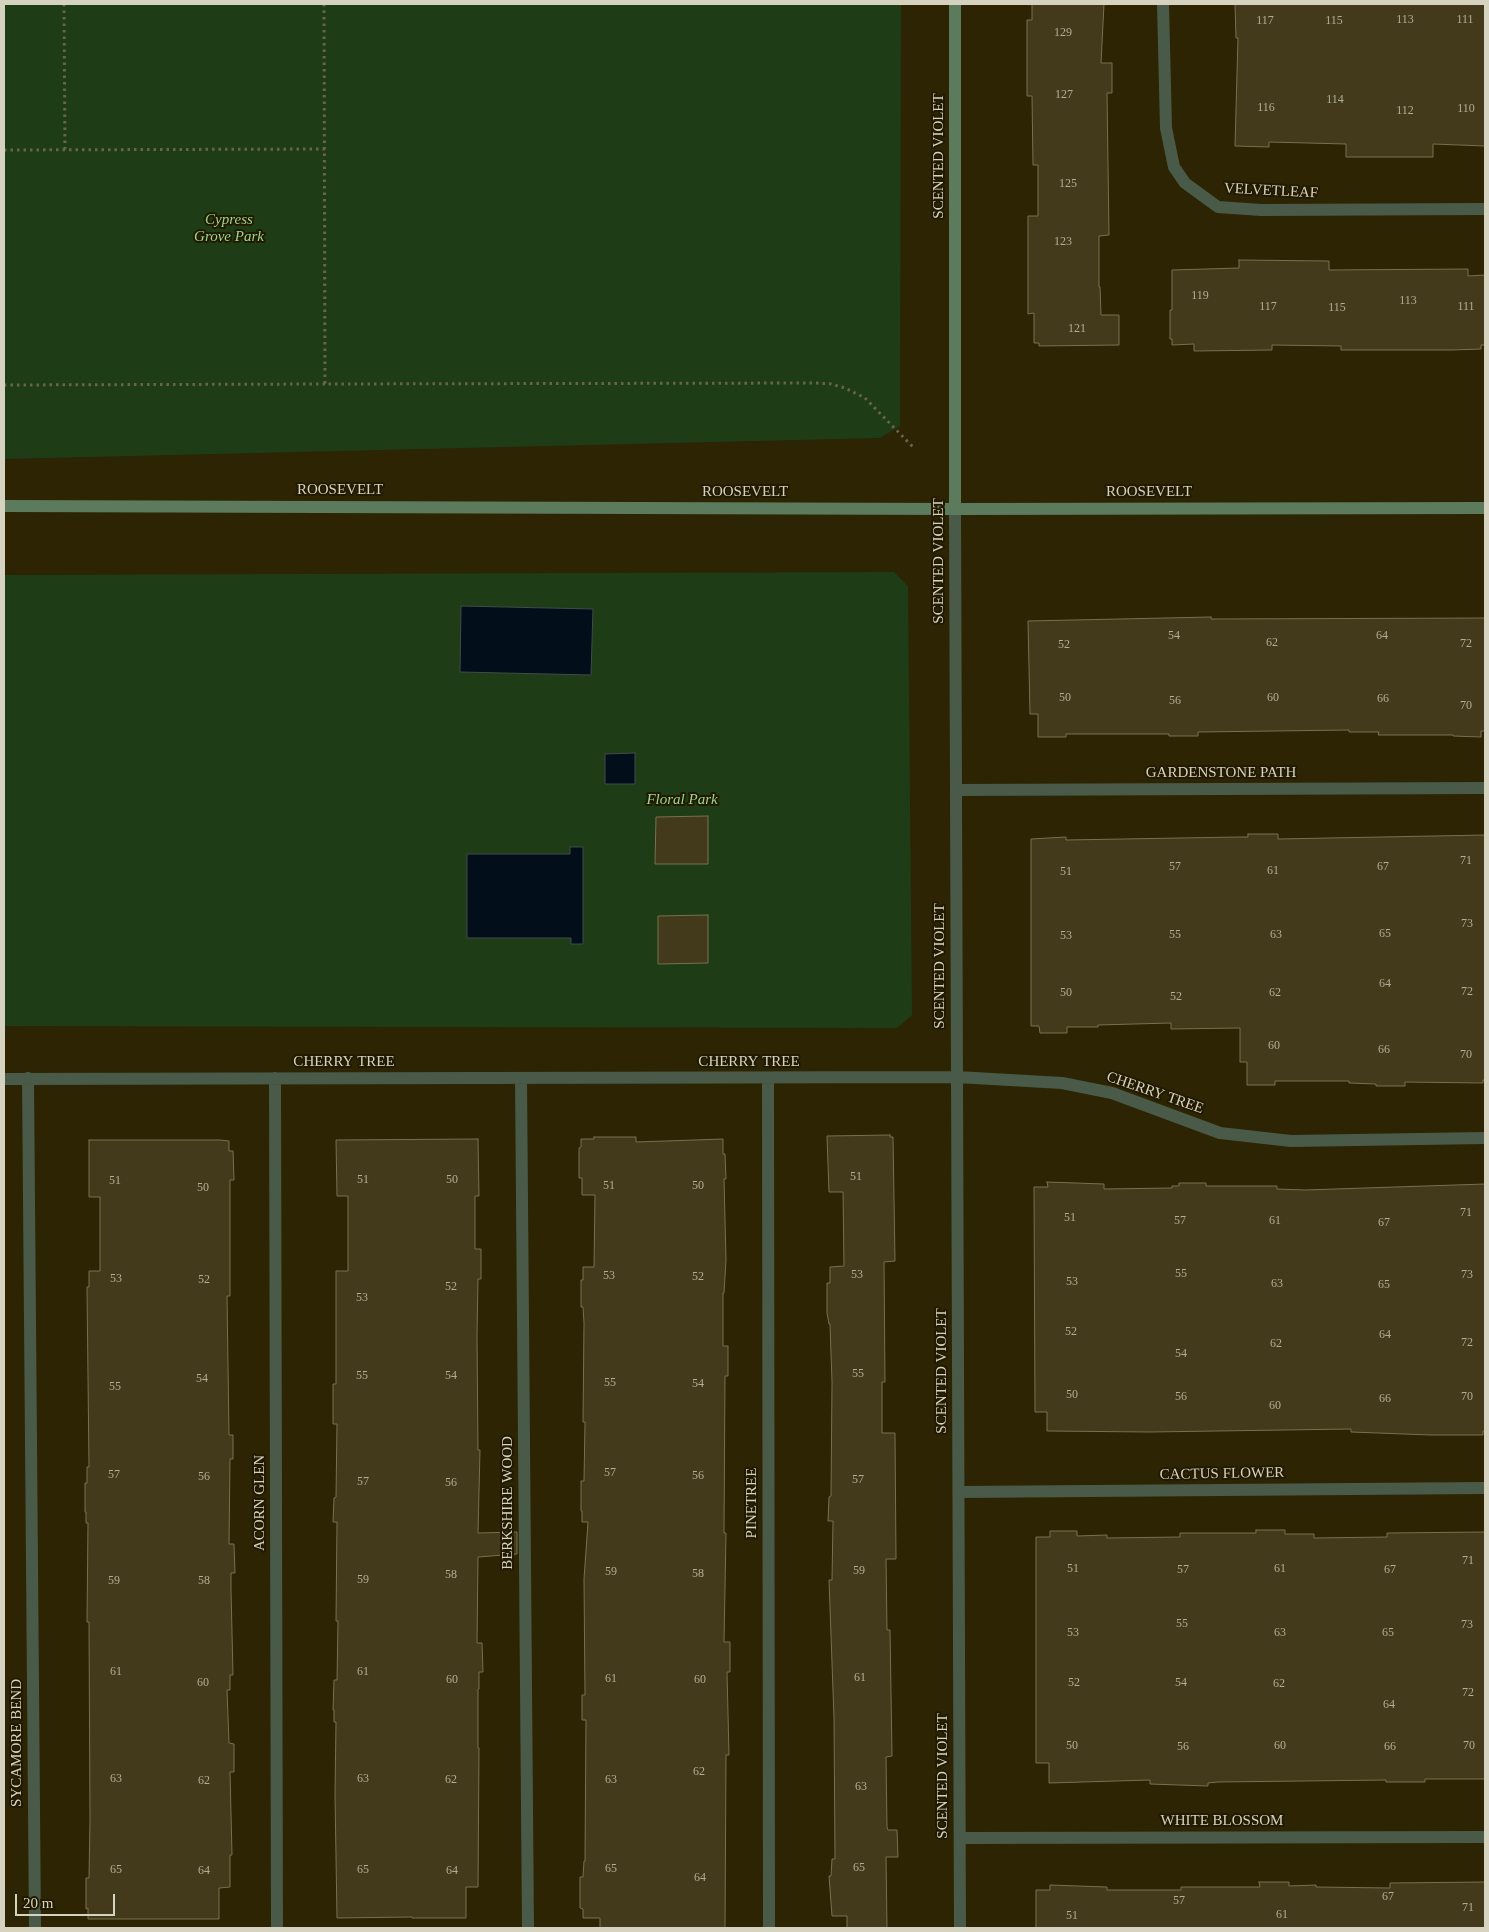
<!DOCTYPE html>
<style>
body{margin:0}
#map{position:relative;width:1489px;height:1932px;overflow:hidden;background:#2c2403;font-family:Georgia,serif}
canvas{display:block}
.frame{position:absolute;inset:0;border:5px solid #d6d2c0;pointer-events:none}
.scale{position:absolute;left:15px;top:1894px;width:100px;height:22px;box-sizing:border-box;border:2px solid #d6d2c0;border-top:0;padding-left:6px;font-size:15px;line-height:18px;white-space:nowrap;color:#d6d2c0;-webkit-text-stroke:4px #221a00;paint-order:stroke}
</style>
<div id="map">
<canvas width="1489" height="1932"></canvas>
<div class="frame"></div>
<div class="scale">20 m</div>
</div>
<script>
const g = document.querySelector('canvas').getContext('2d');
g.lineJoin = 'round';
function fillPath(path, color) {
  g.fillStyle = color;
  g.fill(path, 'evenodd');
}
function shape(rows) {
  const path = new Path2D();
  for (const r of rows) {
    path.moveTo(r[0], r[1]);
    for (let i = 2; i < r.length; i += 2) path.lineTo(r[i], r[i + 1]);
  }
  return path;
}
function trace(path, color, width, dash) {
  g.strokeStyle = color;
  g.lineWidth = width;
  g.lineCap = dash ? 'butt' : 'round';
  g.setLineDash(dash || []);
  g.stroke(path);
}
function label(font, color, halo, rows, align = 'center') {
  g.font = font + ' Georgia,serif';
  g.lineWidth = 4;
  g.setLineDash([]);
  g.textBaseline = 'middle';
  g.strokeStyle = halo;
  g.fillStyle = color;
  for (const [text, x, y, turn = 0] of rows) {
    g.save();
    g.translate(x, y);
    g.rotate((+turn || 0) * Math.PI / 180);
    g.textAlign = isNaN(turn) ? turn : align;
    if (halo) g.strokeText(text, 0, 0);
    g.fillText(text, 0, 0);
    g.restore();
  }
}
const green = shape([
 [4,4,901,4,900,426,880,438,4,459],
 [894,572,908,586,912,1015,897,1028,4,1026,4,575]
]);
const water = shape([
 [461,606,593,609,591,675,460,672,461,606],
 [635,753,635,784,605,784,605,754,635,753],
 [570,847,583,847,583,944,571,944,571,938,467,938,467,854,570,854,570,847]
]);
const building = shape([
 [1032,4,1104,4,1101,63,1112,63,1112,93,1107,93,1109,235,1099,236,1099,287,1100,287,1101,315,1119,315,1119,345,1039,346,1039,343,1034,343,1034,313,1028,314,1028,216,1038,216,1038,165,1033,165,1032,96,1027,96,1027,20,1032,20,1032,4],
 [1235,4,1485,4,1485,146,1433,144,1433,157,1346,157,1346,144,1269,142,1269,147,1235,146,1238,38,1236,38,1235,4],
 [1239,260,1329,261,1329,270,1468,269,1468,276,1485,275,1485,345,1481,345,1481,349,1452,350,1341,350,1341,346,1272,345,1272,350,1194,351,1194,344,1172,345,1172,339,1170,339,1170,310,1172,310,1172,270,1239,268,1239,260],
 [1211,617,1211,619,1485,618,1485,731,1481,731,1481,737,1453,736,1453,735,1378,735,1379,732,1349,732,1349,730,1198,732,1198,736,1169,736,1169,734,1066,734,1066,737,1038,737,1038,714,1030,714,1028,621,1211,617],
 [708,816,708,864,655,864,656,817,708,816],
 [1248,834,1278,834,1278,839,1485,835,1485,1080,1483,1080,1483,1083,1405,1082,1405,1086,1376,1086,1376,1084,1349,1083,1349,1081,1275,1081,1275,1085,1247,1085,1247,1062,1240,1062,1240,1028,1171,1029,1171,1023,1098,1025,1098,1027,1067,1027,1067,1033,1040,1033,1039,1026,1031,1026,1031,839,1066,837,1066,840,1238,837,1248,837,1248,834],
 [708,915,708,963,658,964,658,916,708,915],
 [890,1135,890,1137,893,1137,895,1261,884,1262,885,1382,882,1382,882,1433,895,1433,896,1559,886,1559,887,1630,890,1630,892,1756,886,1757,887,1827,888,1830,897,1830,898,1857,886,1857,887,1928,847,1928,847,1916,832,1916,829,1876,831,1876,832,1859,835,1859,834,1718,829,1580,832,1580,833,1521,828,1521,829,1497,831,1496,832,1382,830,1324,829,1324,827,1313,827,1283,830,1283,830,1267,844,1266,843,1192,829,1192,827,1136,890,1135],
 [594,1137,636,1137,636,1142,723,1139,723,1154,725,1154,726,1179,724,1179,726,1260,724,1293,723,1293,723,1346,728,1346,728,1376,725,1376,724,1533,726,1533,724,1642,730,1642,730,1672,727,1672,729,1755,726,1755,725,1928,600,1928,600,1918,583,1918,583,1909,580,1908,580,1877,583,1877,584,1861,585,1861,586,1720,582,1720,582,1695,585,1695,584,1579,588,1522,582,1522,582,1511,581,1511,581,1481,584,1481,585,1422,583,1422,584,1323,583,1307,581,1307,581,1280,583,1280,583,1267,594,1267,595,1195,582,1195,582,1178,579,1178,579,1148,581,1147,581,1139,594,1139,594,1137],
 [478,1139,479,1196,475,1196,475,1249,481,1249,481,1279,478,1279,477,1336,478,1450,480,1450,478,1533,517,1532,517,1554,478,1557,477,1643,482,1643,483,1672,479,1672,479,1689,478,1689,478,1748,479,1748,478,1887,466,1887,466,1918,412,1918,412,1917,337,1918,335,1795,336,1722,334,1722,334,1710,333,1710,334,1680,337,1680,338,1621,336,1621,337,1522,333,1522,334,1498,336,1497,337,1424,333,1424,333,1384,336,1384,336,1271,348,1271,348,1196,337,1196,336,1140,478,1139],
 [89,1140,220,1140,229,1141,229,1151,233,1151,234,1180,230,1180,230,1296,227,1296,229,1435,233,1435,233,1459,230,1459,229,1544,234,1544,235,1573,231,1573,231,1590,233,1675,230,1675,230,1690,227,1690,229,1743,234,1744,234,1772,230,1772,232,1855,230,1855,230,1887,219,1888,219,1919,88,1919,88,1908,86,1909,86,1878,89,1878,90,1819,89,1622,87,1622,88,1523,86,1523,86,1512,85,1512,85,1483,87,1483,87,1467,89,1467,87,1287,89,1287,89,1271,100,1271,100,1197,89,1197,89,1140],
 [1047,1182,1104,1184,1104,1189,1172,1188,1172,1186,1179,1186,1179,1183,1206,1183,1206,1186,1277,1186,1277,1189,1305,1190,1485,1184,1485,1431,1483,1431,1483,1435,1431,1435,1351,1432,1351,1429,1150,1432,1047,1431,1047,1412,1035,1412,1034,1187,1048,1187,1047,1182],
 [1256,1530,1285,1530,1285,1534,1314,1534,1314,1538,1387,1537,1387,1533,1485,1532,1485,1779,1425,1779,1425,1782,1386,1782,1386,1780,1218,1782,1208,1783,1208,1786,1150,1784,1150,1780,1049,1783,1049,1763,1036,1763,1036,1537,1050,1537,1050,1531,1077,1531,1077,1536,1107,1535,1107,1538,1180,1537,1180,1533,1256,1533,1256,1530],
 [1259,1882,1289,1882,1289,1886,1316,1885,1316,1887,1390,1888,1390,1883,1485,1882,1485,1928,1036,1928,1036,1890,1050,1890,1050,1885,1107,1887,1107,1890,1181,1890,1181,1887,1260,1887,1259,1882]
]);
const path = shape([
 [64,4,65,150],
 [324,4,325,384,816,383,831,384,845,388,865,398,913,447],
 [4,150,325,149],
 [4,385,325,384]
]);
const street = shape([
 [1163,4,1166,128,1174,167,1185,183,1218,207,1261,210,1485,209],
 [955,509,960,1928],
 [956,790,1485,788],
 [28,1078,35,1928],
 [275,1078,277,1928],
 [521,1078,528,1928],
 [768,1078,769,1928],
 [4,1079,957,1077,1062,1083,1112,1093,1220,1133,1291,1141,1485,1138],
 [959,1492,1485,1488],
 [960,1838,1485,1837]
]);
const secondary = shape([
 [955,4,955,509],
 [4,506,955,509,1485,508]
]);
const numberNames = [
 ["113",1405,20],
 ["111",1465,20],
 ["117",1265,21],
 ["115",1334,21],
 ["129",1063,33],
 ["127",1064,95],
 ["114",1335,100],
 ["116",1266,108],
 ["110",1466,109],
 ["112",1405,111],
 ["125",1068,184],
 ["123",1063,242],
 ["119",1200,296],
 ["113",1408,301],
 ["117",1268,307],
 ["111",1466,307],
 ["115",1337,308],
 ["121",1077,329],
 ["54",1174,636],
 ["64",1382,636],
 ["62",1272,643],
 ["72",1466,644],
 ["52",1064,645],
 ["50",1065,698],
 ["60",1273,698],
 ["66",1383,699],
 ["56",1175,701],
 ["70",1466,706],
 ["71",1466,861],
 ["57",1175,867],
 ["67",1383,867],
 ["61",1273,871],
 ["51",1066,872],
 ["73",1467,924],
 ["65",1385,934],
 ["55",1175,935],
 ["63",1276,935],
 ["53",1066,936],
 ["64",1385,984],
 ["72",1467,992],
 ["50",1066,993],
 ["62",1275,993],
 ["52",1176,997],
 ["60",1274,1046],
 ["66",1384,1050],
 ["70",1466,1055],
 ["51",856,1177],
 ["51",363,1180],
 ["50",452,1180],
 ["51",115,1181],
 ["51",609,1186],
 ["50",698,1186],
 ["50",203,1188],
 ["71",1466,1213],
 ["51",1070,1218],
 ["57",1180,1221],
 ["61",1275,1221],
 ["67",1384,1223],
 ["55",1181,1274],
 ["53",857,1275],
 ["73",1467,1275],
 ["53",609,1276],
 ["52",698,1277],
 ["53",116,1279],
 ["52",204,1280],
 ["53",1072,1282],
 ["63",1277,1284],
 ["65",1384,1285],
 ["52",451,1287],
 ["53",362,1298],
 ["52",1071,1332],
 ["64",1385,1335],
 ["72",1467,1343],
 ["62",1276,1344],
 ["54",1181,1354],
 ["55",858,1374],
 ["55",362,1376],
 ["54",451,1376],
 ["54",202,1379],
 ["55",610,1383],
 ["54",698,1384],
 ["55",115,1387],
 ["50",1072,1395],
 ["56",1181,1397],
 ["70",1467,1397],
 ["66",1385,1399],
 ["60",1275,1406],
 ["57",610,1473],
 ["57",114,1475],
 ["56",698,1476],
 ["56",204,1477],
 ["57",858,1480],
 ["57",363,1482],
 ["56",451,1483],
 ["71",1468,1561],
 ["51",1073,1569],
 ["61",1280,1569],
 ["57",1183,1570],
 ["67",1390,1570],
 ["59",859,1571],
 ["59",611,1572],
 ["58",698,1574],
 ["58",451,1575],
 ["59",363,1580],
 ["59",114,1581],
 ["58",204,1581],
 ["55",1182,1624],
 ["73",1467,1625],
 ["53",1073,1633],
 ["63",1280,1633],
 ["65",1388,1633],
 ["61",116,1672],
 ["61",363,1672],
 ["61",860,1678],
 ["61",611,1679],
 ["60",452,1680],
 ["60",700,1680],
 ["60",203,1683],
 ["52",1074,1683],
 ["54",1181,1683],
 ["62",1279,1684],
 ["72",1468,1693],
 ["64",1389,1705],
 ["50",1072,1746],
 ["60",1280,1746],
 ["70",1469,1746],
 ["56",1183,1747],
 ["66",1390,1747],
 ["62",699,1772],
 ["63",116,1779],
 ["63",363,1779],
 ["62",451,1780],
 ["63",611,1780],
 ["62",204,1781],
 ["63",861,1787],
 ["65",859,1868],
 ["65",611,1869],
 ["65",116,1870],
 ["65",363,1870],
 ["64",204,1871],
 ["64",452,1871],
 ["64",700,1878],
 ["67",1388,1897],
 ["57",1179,1901],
 ["71",1468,1908],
 ["61",1282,1915],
 ["51",1072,1916]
];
const streetNames = [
 ["SCENTED VIOLET",939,156,-90],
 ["VELVETLEAF",1271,191,3],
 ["ROOSEVELT",340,490],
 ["ROOSEVELT",745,492],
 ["ROOSEVELT",1149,492],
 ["SCENTED VIOLET",939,561,-90],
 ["GARDENSTONE PATH",1221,773],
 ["SCENTED VIOLET",940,966,-90],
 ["CHERRY TREE",344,1062],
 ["CHERRY TREE",749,1062],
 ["CHERRY TREE",1155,1093,19],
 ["SCENTED VIOLET",942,1371,-90],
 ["CACTUS FLOWER",1222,1474,-1],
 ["ACORN GLEN",260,1503,-90],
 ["BERKSHIRE WOOD",508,1503,-90],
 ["PINETREE",752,1503,-90],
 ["SYCAMORE BEND",17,1743,-90],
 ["SCENTED VIOLET",943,1776,-90],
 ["WHITE BLOSSOM",1222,1821]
];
const parkNames = [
 ["Cypress",229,220],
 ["Grove Park",229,237],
 ["Floral Park",682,800]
];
fillPath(green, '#1e3d17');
fillPath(water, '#020f1b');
trace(water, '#424a4c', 1);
fillPath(building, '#423a1a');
trace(building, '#78704e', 1);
trace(path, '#6a6448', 3, [2.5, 4]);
trace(street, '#495b48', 12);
trace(secondary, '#5c7a5c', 12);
label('12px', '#b1ac96', null, numberNames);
label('15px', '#d6d2c0', '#221a00', streetNames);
label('italic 15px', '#9ad68e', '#221a00', parkNames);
</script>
